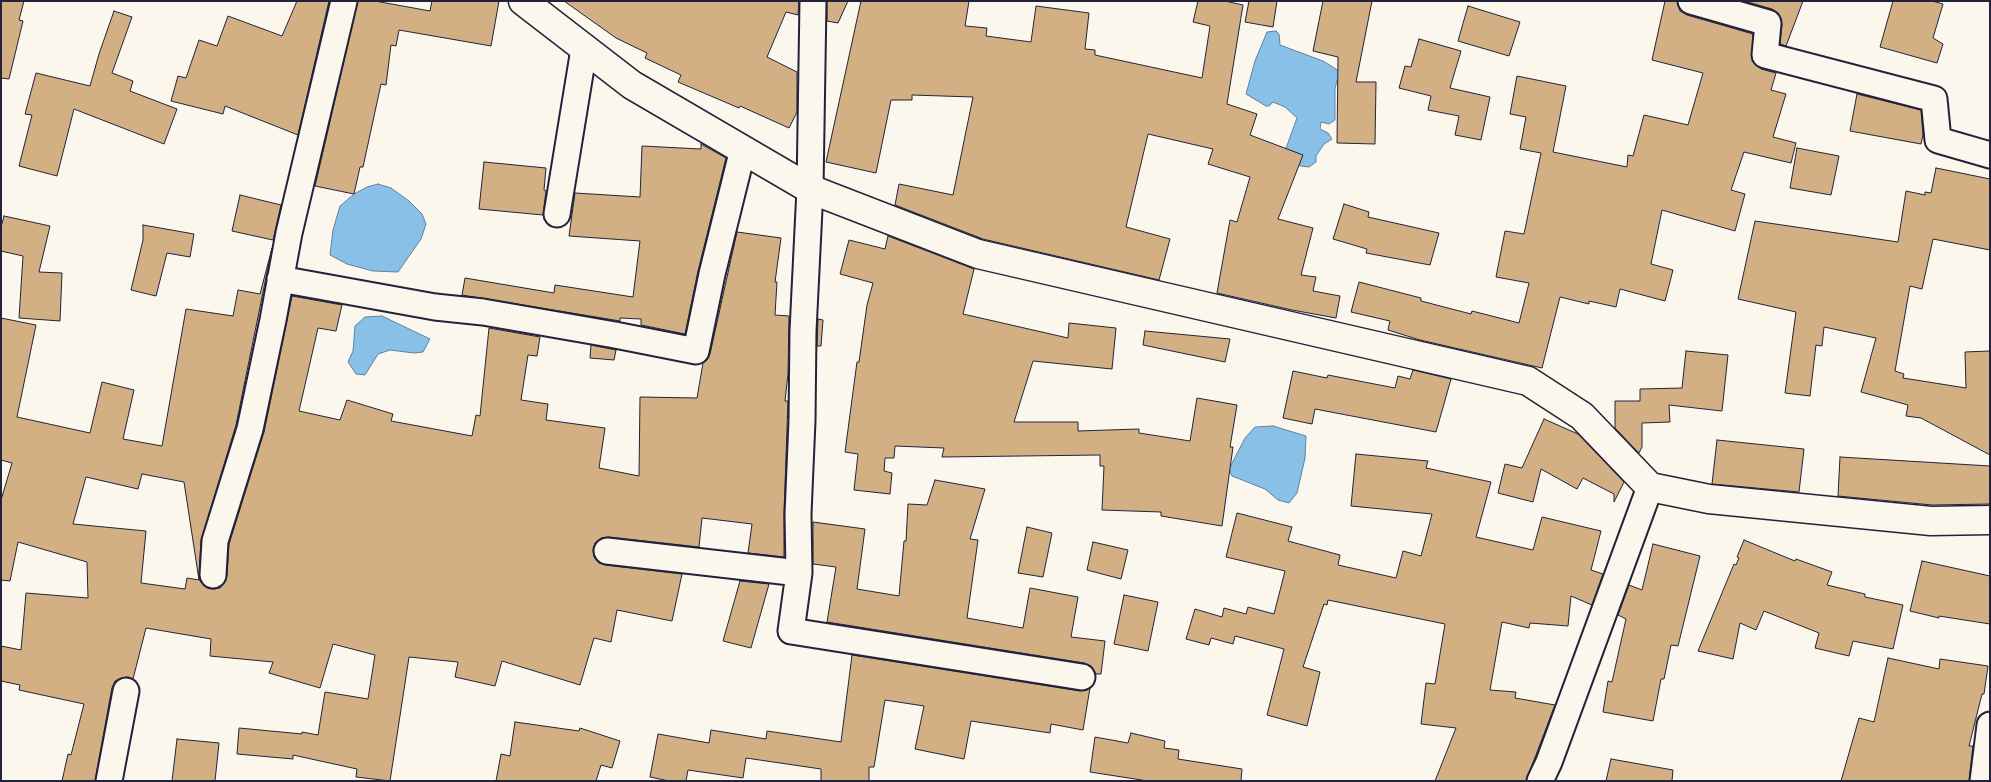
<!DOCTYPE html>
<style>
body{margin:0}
#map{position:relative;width:1991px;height:782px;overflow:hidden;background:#fbf7ec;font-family:"Architects Daughter",sans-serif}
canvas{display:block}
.frame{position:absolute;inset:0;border:2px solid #22223b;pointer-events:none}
</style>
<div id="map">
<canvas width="1991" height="782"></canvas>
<div class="frame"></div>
</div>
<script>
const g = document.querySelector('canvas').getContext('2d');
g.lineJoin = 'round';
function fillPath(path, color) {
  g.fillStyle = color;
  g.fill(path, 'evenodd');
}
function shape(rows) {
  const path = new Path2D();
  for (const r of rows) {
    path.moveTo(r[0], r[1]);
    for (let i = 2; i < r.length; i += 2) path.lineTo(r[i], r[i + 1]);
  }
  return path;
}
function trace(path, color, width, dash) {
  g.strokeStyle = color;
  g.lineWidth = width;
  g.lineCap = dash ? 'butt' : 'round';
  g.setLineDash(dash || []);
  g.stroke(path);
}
const water = shape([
 [1276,31,1279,34,1280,45,1323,61,1336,69,1342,76,1337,80,1335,89,1335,120,1329,124,1321,122,1320,129,1328,133,1332,139,1324,144,1316,156,1316,162,1309,167,1301,166,1290,162,1285,151,1297,118,1285,107,1273,102,1269,106,1266,106,1246,94,1255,61,1267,32,1276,31],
 [378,184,391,188,409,201,422,214,426,224,421,239,398,272,373,271,347,264,330,255,333,230,340,206,354,194,367,187,378,184],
 [382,316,430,339,423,352,414,353,390,350,378,354,365,375,356,374,348,362,353,351,355,326,365,317,382,316],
 [1273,426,1306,436,1305,458,1297,493,1289,503,1278,500,1265,489,1232,476,1229,469,1245,438,1255,427,1273,426]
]);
const building = shape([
 [1,1,24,1,19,20,23,21,9,79,1,78,1,1],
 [297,1,329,1,298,135,225,106,223,114,171,101,178,76,186,78,199,40,217,46,228,16,282,36,297,1],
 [358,1,375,1,430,11,432,1,499,1,491,46,399,30,396,46,391,45,386,85,381,84,363,167,360,167,354,194,315,186,358,1],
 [564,1,799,1,798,15,786,12,767,57,797,72,797,112,789,128,740,106,739,108,678,82,681,75,645,58,647,53,616,38,564,1],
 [827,1,848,1,838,23,827,21,827,1],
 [861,1,969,1,965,26,987,28,986,36,1031,42,1036,6,1089,13,1085,49,1095,50,1095,55,1202,78,1210,26,1193,22,1198,1,1225,1,1243,5,1227,104,1257,114,1250,135,1303,155,1278,219,1313,228,1301,275,1316,277,1313,291,1340,296,1336,318,1292,310,1217,293,1230,220,1237,222,1250,177,1208,164,1213,149,1148,134,1126,227,1170,239,1159,280,983,239,895,205,899,184,953,195,973,97,912,95,912,100,891,100,876,173,826,162,861,1],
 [1249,1,1277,1,1273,27,1245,22,1249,1],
 [1323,1,1372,1,1356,82,1376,82,1375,144,1337,143,1338,57,1313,51,1323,1],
 [1665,1,1677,1,1680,11,1687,15,1753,34,1752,61,1761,69,1776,73,1771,90,1786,94,1773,137,1796,143,1791,163,1744,152,1731,190,1745,194,1735,231,1662,210,1651,264,1673,270,1665,301,1620,289,1616,307,1589,301,1589,304,1560,297,1542,368,1420,340,1388,330,1390,321,1351,312,1359,282,1421,298,1421,301,1471,314,1472,311,1519,323,1529,283,1496,277,1505,231,1524,234,1541,153,1520,149,1526,117,1510,114,1517,76,1566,86,1553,152,1627,167,1628,155,1633,156,1644,115,1688,125,1703,73,1652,60,1665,1],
 [1744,1,1803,1,1786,46,1780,44,1782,24,1778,13,1772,9,1744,1],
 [1893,1,1932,1,1943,4,1933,38,1943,44,1937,63,1880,47,1893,1],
 [1468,6,1520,22,1509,56,1458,41,1468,6],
 [114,11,132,17,112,73,133,81,130,91,177,109,164,144,74,109,57,176,19,166,32,115,25,114,36,73,90,86,99,54,114,11],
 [1419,39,1461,51,1450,88,1490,97,1481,140,1455,135,1459,116,1428,110,1431,96,1399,88,1405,66,1411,67,1419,39],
 [1857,94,1921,110,1923,135,1921,144,1850,131,1857,94],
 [701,144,726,158,698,271,685,334,641,325,641,319,620,318,620,321,462,295,465,278,554,293,555,285,633,297,640,241,569,236,575,193,640,197,642,146,701,149,701,144],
 [1797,148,1839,156,1831,195,1790,188,1797,148],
 [484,162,546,168,544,190,546,191,543,215,479,209,484,162],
 [1936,168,1990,179,1990,250,1933,239,1922,289,1910,286,1895,371,1904,374,1903,378,1966,388,1965,352,1990,351,1990,455,1921,418,1906,416,1908,405,1861,392,1876,338,1824,327,1822,346,1816,345,1810,396,1785,393,1796,312,1738,299,1755,221,1898,242,1906,191,1925,195,1925,192,1931,193,1936,168],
 [240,195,281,205,273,240,232,231,240,195],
 [1344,204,1369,212,1368,217,1439,233,1430,265,1366,253,1367,249,1333,239,1344,204],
 [4,216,50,226,39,272,62,273,60,321,19,318,23,256,1,251,1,227,4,216],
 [143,225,194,234,190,257,167,253,156,296,131,290,143,240,143,225],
 [737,232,781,238,775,282,777,282,775,315,789,316,788,374,785,401,788,401,784,513,784,557,748,553,752,524,702,518,699,547,609,537,601,538,595,543,593,550,594,557,599,563,605,565,682,574,672,621,617,610,611,642,594,638,580,685,502,661,495,686,455,677,458,662,409,657,390,781,356,777,357,769,293,755,293,759,237,754,239,728,302,734,302,732,318,735,325,692,368,699,375,655,333,644,320,688,269,673,273,662,210,656,211,639,146,628,133,679,128,677,121,678,115,681,112,688,95,781,62,781,68,754,71,755,84,704,19,690,20,685,1,681,1,646,21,650,26,593,88,598,87,562,18,542,10,581,1,580,1,500,12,463,1,460,1,318,36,325,17,417,90,433,102,382,134,390,123,439,162,446,186,309,233,316,238,290,260,294,272,248,236,425,201,540,199,574,200,581,206,587,213,589,220,588,225,582,227,576,229,544,264,432,292,296,342,305,336,331,318,328,299,411,340,420,347,400,393,414,391,421,472,436,476,415,480,416,489,328,540,337,537,356,528,355,521,400,548,404,546,420,605,428,599,468,639,476,640,397,697,398,703,363,707,360,710,354,737,232],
 [142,474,184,482,199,580,187,578,185,589,141,583,146,531,73,524,86,477,138,489,142,474],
 [888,236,974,269,963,314,1068,338,1069,323,1116,328,1112,369,1033,361,1014,422,1078,422,1078,431,1139,429,1139,433,1190,441,1197,398,1237,405,1230,447,1233,447,1222,526,1161,516,1161,512,1102,510,1104,466,1100,466,1100,455,942,457,944,448,895,446,894,458,885,458,884,471,892,473,890,494,854,490,858,454,845,452,857,362,859,362,867,305,873,283,840,274,849,240,885,249,888,236],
 [818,319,823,320,821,346,817,346,818,319],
 [1145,331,1230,339,1225,362,1143,345,1145,331],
 [591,345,616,350,614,360,590,358,591,345],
 [1686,351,1728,355,1722,411,1669,405,1670,422,1642,423,1642,447,1639,453,1615,428,1615,401,1640,401,1640,389,1682,388,1686,351],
 [1413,370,1451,379,1436,432,1315,409,1312,424,1283,418,1293,371,1327,378,1328,375,1395,388,1398,376,1410,379,1413,370],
 [1544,419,1578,434,1624,482,1614,502,1614,494,1583,478,1577,489,1541,469,1533,502,1498,493,1505,464,1522,468,1544,419],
 [1717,440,1804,449,1799,492,1712,484,1717,440],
 [1356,454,1428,461,1426,468,1491,482,1476,537,1533,550,1542,517,1601,531,1591,570,1603,574,1592,605,1571,596,1568,626,1530,623,1529,628,1502,622,1490,690,1516,692,1515,698,1555,705,1526,781,1435,781,1456,728,1421,724,1426,683,1435,684,1445,624,1328,600,1327,605,1324,604,1303,667,1320,672,1307,726,1267,715,1284,649,1235,636,1233,644,1211,638,1209,645,1186,639,1195,609,1222,617,1224,608,1246,614,1248,607,1274,614,1285,571,1226,557,1237,513,1292,527,1288,541,1340,555,1338,565,1396,578,1403,551,1421,556,1432,514,1351,506,1356,454],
 [1840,457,1990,466,1990,504,1932,505,1838,496,1840,457],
 [935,480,985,489,970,539,978,540,967,618,1023,628,1030,588,1078,597,1071,637,1105,641,1101,674,1096,674,1091,666,1084,663,827,622,836,567,813,564,813,522,865,529,857,589,899,596,904,541,906,541,908,504,927,505,935,480],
 [1027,527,1052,533,1043,577,1018,573,1027,527],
 [1744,540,1795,561,1796,559,1832,572,1827,585,1865,594,1865,597,1903,605,1893,649,1853,641,1849,656,1815,648,1819,633,1764,611,1756,630,1740,623,1733,659,1698,651,1734,564,1736,565,1739,558,1737,557,1744,540],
 [1093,542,1128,550,1121,579,1087,570,1093,542],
 [1653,544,1700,556,1678,646,1671,645,1664,679,1661,679,1653,721,1603,712,1608,681,1612,682,1626,619,1618,615,1629,585,1642,590,1653,544],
 [1922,561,1990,576,1990,624,1939,616,1939,618,1910,611,1922,561],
 [740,581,769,584,751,648,723,641,740,581],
 [1124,595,1158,602,1148,651,1114,644,1124,595],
 [852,655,1080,691,1090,688,1083,730,1051,724,1050,733,971,721,964,759,915,749,924,706,885,700,874,767,869,767,869,781,821,781,821,769,746,758,743,778,688,770,686,781,669,781,650,777,658,734,709,743,711,730,766,739,767,731,841,742,852,655],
 [1888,658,1939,669,1940,659,1988,666,1984,694,1982,694,1969,746,1973,746,1969,781,1841,781,1859,718,1874,722,1888,658],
 [515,722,579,731,580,728,620,741,612,768,601,765,596,781,496,781,501,754,510,756,515,722],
 [1131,733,1165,741,1164,748,1179,750,1178,759,1242,769,1241,781,1148,781,1090,772,1095,737,1128,743,1131,733],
 [177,739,219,743,215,781,172,781,177,739],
 [1611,759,1673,770,1672,781,1606,781,1611,759]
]);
const minor = shape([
 [813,1,810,189,803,331,802,421,798,514,799,573,791,631,1082,677],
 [1691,1,1768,23,1765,55,1934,99,1938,140,1990,155],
 [557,214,584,49],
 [280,279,435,307,483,312,615,335,696,351,712,274,743,149],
 [607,551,799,573],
 [213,575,215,541,250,429,273,320,289,233,344,1],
 [109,781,126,691],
 [1540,781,1549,762,1650,487],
 [1983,781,1990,725]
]);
const major = shape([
 [523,1,632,85,810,189,978,254,1528,381,1582,416,1650,487,1709,499,1931,521,1990,520]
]);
fillPath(water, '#89c0e7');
trace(water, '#6081a2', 1);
fillPath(building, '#d2b084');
trace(building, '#22223b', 1);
trace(minor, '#22223b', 29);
trace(major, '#22223b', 31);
trace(minor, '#fbf7ec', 25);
trace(major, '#fbf7ec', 28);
</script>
